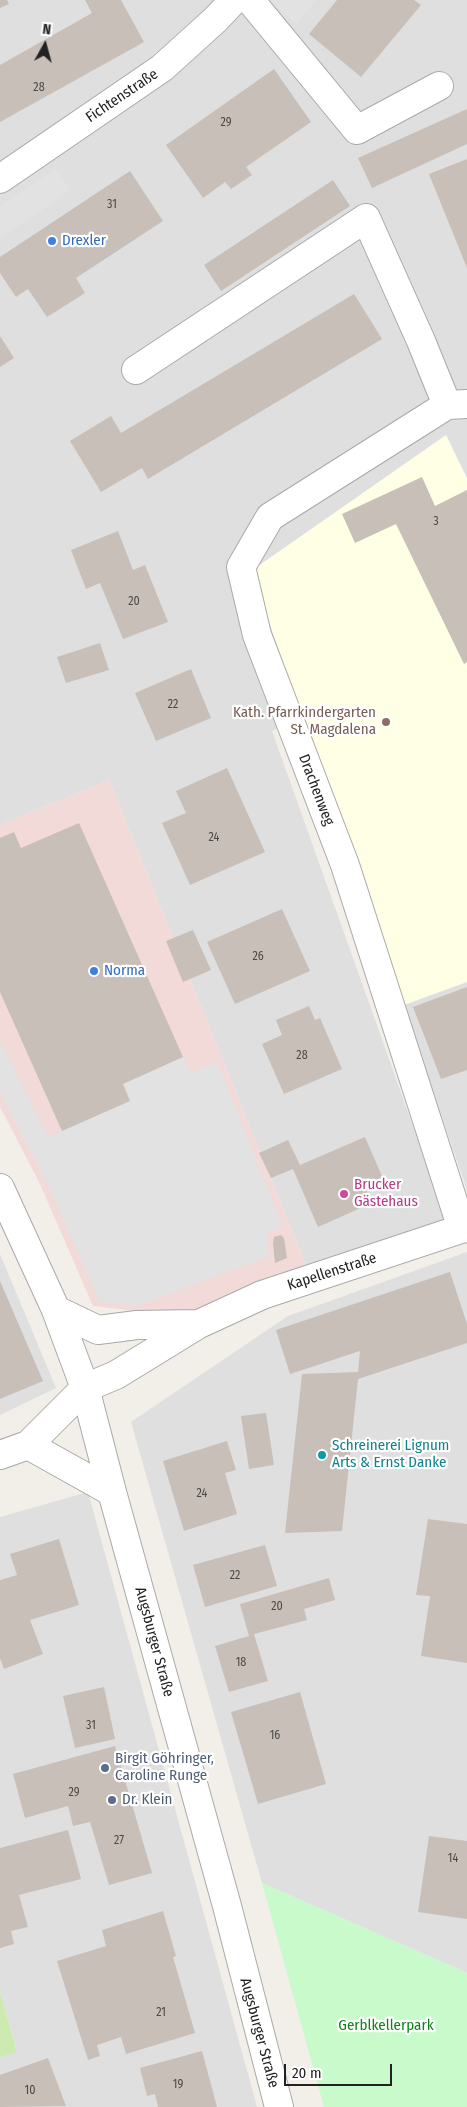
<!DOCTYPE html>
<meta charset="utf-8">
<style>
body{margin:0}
#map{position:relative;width:467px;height:2107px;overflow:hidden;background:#f2efe9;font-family:"Fira Sans Condensed",sans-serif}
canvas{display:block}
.north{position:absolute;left:20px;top:20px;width:50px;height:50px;-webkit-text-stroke:4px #fff;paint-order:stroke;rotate:7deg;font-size:14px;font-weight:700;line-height:20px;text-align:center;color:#222}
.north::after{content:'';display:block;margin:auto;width:18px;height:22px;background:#222;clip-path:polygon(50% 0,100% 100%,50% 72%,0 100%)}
.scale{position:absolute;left:284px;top:2064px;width:108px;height:22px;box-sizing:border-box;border:2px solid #222;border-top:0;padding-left:6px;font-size:15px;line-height:18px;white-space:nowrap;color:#222;-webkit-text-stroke:4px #fff;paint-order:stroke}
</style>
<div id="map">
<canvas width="467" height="2107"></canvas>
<div class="north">N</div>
<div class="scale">20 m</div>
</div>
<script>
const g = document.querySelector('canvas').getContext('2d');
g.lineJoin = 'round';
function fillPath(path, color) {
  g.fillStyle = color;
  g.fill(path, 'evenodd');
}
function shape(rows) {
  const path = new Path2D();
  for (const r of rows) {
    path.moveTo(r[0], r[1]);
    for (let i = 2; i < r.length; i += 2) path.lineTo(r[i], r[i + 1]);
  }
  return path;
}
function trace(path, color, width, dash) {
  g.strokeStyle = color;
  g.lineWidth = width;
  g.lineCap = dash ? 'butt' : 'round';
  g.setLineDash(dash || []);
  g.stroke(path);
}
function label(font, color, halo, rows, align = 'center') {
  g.font = font + ' "Fira Sans Condensed",sans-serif';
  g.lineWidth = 4.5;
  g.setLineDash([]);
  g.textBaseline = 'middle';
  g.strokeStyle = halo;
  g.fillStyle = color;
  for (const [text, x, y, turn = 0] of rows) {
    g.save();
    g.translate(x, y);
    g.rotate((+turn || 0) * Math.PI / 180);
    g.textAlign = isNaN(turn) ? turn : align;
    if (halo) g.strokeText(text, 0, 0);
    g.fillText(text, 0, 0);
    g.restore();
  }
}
const residential = shape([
 [0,0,467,0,467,1190,305,717,272,731,446,1219,306,1265,109,780,0,825],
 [467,1252,467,1973,262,1883,131,1422,288,1316],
 [0,1254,56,1388,0,1415],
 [88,1492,257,2107,0,2107,0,2057,17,2051,0,1991,0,1517]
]);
const commercial = shape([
 [109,780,306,1265,179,1316,93,1306,39,1182,0,1107,0,825]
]);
const education = shape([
 [446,435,467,478,467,982,404,1005,251,571]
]);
const grass = shape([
 [0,1991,17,2052,0,2057]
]);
const park = shape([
 [262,1883,467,1973,467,2107,324,2107]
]);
const parking = shape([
 [267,0,316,0,297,24],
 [56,169,71,190,0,238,0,206],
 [0,1041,48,1137,130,1101,123,1084,183,1057,191,1073,217,1062,283,1227,266,1233,269,1256,137,1306,100,1302,45,1179,0,1092]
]);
const building = shape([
 [0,0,7,0,9,4,0,8],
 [85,0,121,0,144,42,0,122,0,65,92,13],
 [337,0,414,0,421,5,361,77,309,34],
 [274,69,311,122,246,167,252,175,231,189,225,182,203,198,166,145],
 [467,109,467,144,372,188,358,158],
 [467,159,467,268,429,174],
 [130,171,163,221,76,278,85,293,47,317,28,289,16,297,0,273,0,257],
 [333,180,350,206,221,291,204,265],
 [354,294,382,339,148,479,142,468,101,492,70,441,111,416,121,433],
 [0,336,14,358,0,367],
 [422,477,435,506,467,490,467,662,464,664,396,524,355,543,342,514],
 [118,531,133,570,145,565,168,622,123,639,100,583,86,589,71,550],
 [100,643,109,670,66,683,57,657],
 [191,669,211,718,156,741,135,693],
 [227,768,265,852,190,885,162,823,186,813,176,791],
 [79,823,183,1057,123,1084,130,1101,62,1131,0,992,0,838,14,832,21,848],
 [282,909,310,971,235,1004,207,942],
 [193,930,211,970,183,982,166,941],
 [467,987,467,1070,441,1079,413,1007],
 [309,1006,315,1020,320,1018,342,1069,284,1094,262,1044,282,1035,276,1020],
 [365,1137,384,1181,366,1189,372,1203,318,1227,293,1169,271,1178,259,1153,288,1140,300,1165],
 [281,1235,284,1238,287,1258,275,1263,273,1243,274,1237],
 [450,1272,467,1324,467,1343,358,1379,342,1531,285,1533,302,1374,358,1372,360,1351,290,1374,276,1330],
 [0,1281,43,1381,0,1399],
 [266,1413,274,1465,249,1469,241,1416],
 [227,1441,236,1470,225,1473,237,1514,184,1531,163,1461],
 [428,1519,467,1524,467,1663,421,1656,430,1596,416,1595],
 [59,1539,79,1605,30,1620,43,1654,4,1669,0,1658,0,1580,17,1575,10,1554],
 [265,1545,277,1586,205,1607,193,1565],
 [329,1578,335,1600,304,1609,307,1620,254,1634,268,1681,229,1692,215,1646,249,1636,240,1604],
 [104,1687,115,1739,75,1748,63,1696],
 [300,1692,326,1784,258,1804,231,1712],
 [115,1746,152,1873,109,1885,90,1822,73,1826,68,1806,25,1818,13,1774],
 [68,1830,81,1879,19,1895,28,1927,11,1931,14,1944,0,1948,0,1848],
 [429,1836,467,1841,467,1919,418,1912],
 [163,1911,176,1956,173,1957,195,2033,126,2054,121,2037,97,2045,100,2056,88,2060,57,1961,106,1946,102,1930],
 [202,2051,217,2107,158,2107,155,2094,147,2096,140,2068],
 [48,2058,66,2106,0,2107,0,2075]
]);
const minor = shape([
 [250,0,357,130,439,86],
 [0,179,162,68,215,20,234,0],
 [136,370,366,218,421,341,447,405],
 [0,1188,56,1310,85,1388,112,1492,227,1906,279,2107],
 [462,1229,345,865,257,635,241,567,270,517,447,405,467,404],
 [56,1310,98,1330,137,1325,198,1324],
 [28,1445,112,1492],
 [0,1455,28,1445,85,1388,116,1375,199,1324,262,1295,467,1227]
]);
const markers = [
 [52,241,5,"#3f7fe0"],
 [386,722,5,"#8d6e63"],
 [94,971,5,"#3f7fe0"],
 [344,1194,5,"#d1479c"],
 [322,1455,5,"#0f9aa8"],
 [105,1768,5,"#5c6f8a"],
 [112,1800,5,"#5c6f8a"]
];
const numberNames = [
 ["28",39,88],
 ["29",226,123],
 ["31",112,205],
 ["3",436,522],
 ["20",134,602],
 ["22",173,705],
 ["24",214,838],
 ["26",258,957],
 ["28",302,1056],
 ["24",202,1494],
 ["22",235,1576],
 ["20",277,1607],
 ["18",241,1663],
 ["31",91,1726],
 ["16",275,1736],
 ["29",74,1793],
 ["27",119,1841],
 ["14",453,1859],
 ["21",161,2013],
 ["19",178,2085],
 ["10",30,2091]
];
const streetNames = [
 ["Fichtenstraße",122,96,-34],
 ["Drachenweg",316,790,69],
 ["Kapellenstraße",332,1272,-18],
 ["Augsburger Straße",154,1642,75],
 ["Augsburger Straße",259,2033,75]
];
const shopNames = [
 ["Drexler",62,241],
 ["Norma",104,971]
];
const educationNames = [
 ["Kath. Pfarrkindergarten",376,713],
 ["St. Magdalena",376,730]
];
const hotelNames = [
 ["Brucker",354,1185],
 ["Gästehaus",354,1202]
];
const cultureNames = [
 ["Schreinerei Lignum",332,1446],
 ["Arts & Ernst Danke",332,1463]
];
const serviceNames = [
 ["Birgit Göhringer,",115,1759],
 ["Caroline Runge",115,1776],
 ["Dr. Klein",122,1800]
];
const parkNames = [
 ["Gerblkellerpark",386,2026]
];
fillPath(residential, '#e0dfdf');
fillPath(commercial, '#f2dad9');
fillPath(education, '#ffffe5');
fillPath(grass, '#cdebb0');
fillPath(park, '#c8facc');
fillPath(parking, '#e2e2e2');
fillPath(building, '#c7bfb8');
trace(minor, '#a9a9a9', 30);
trace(minor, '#fff', 28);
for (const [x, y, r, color] of markers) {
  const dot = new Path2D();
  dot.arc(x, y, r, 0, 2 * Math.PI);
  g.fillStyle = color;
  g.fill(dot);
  trace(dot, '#fff', 2);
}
label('12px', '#4b4948', null, numberNames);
label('15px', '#222', '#fff', streetNames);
label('15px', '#366cbe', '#fff', shopNames, 'left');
label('15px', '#785e54', '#fff', educationNames, 'right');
label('15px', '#b23c85', '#fff', hotelNames, 'left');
label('15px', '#0d838f', '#fff', cultureNames, 'left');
label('15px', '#4e5e75', '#fff', serviceNames, 'left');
label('15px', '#0c8416', '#fff', parkNames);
</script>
